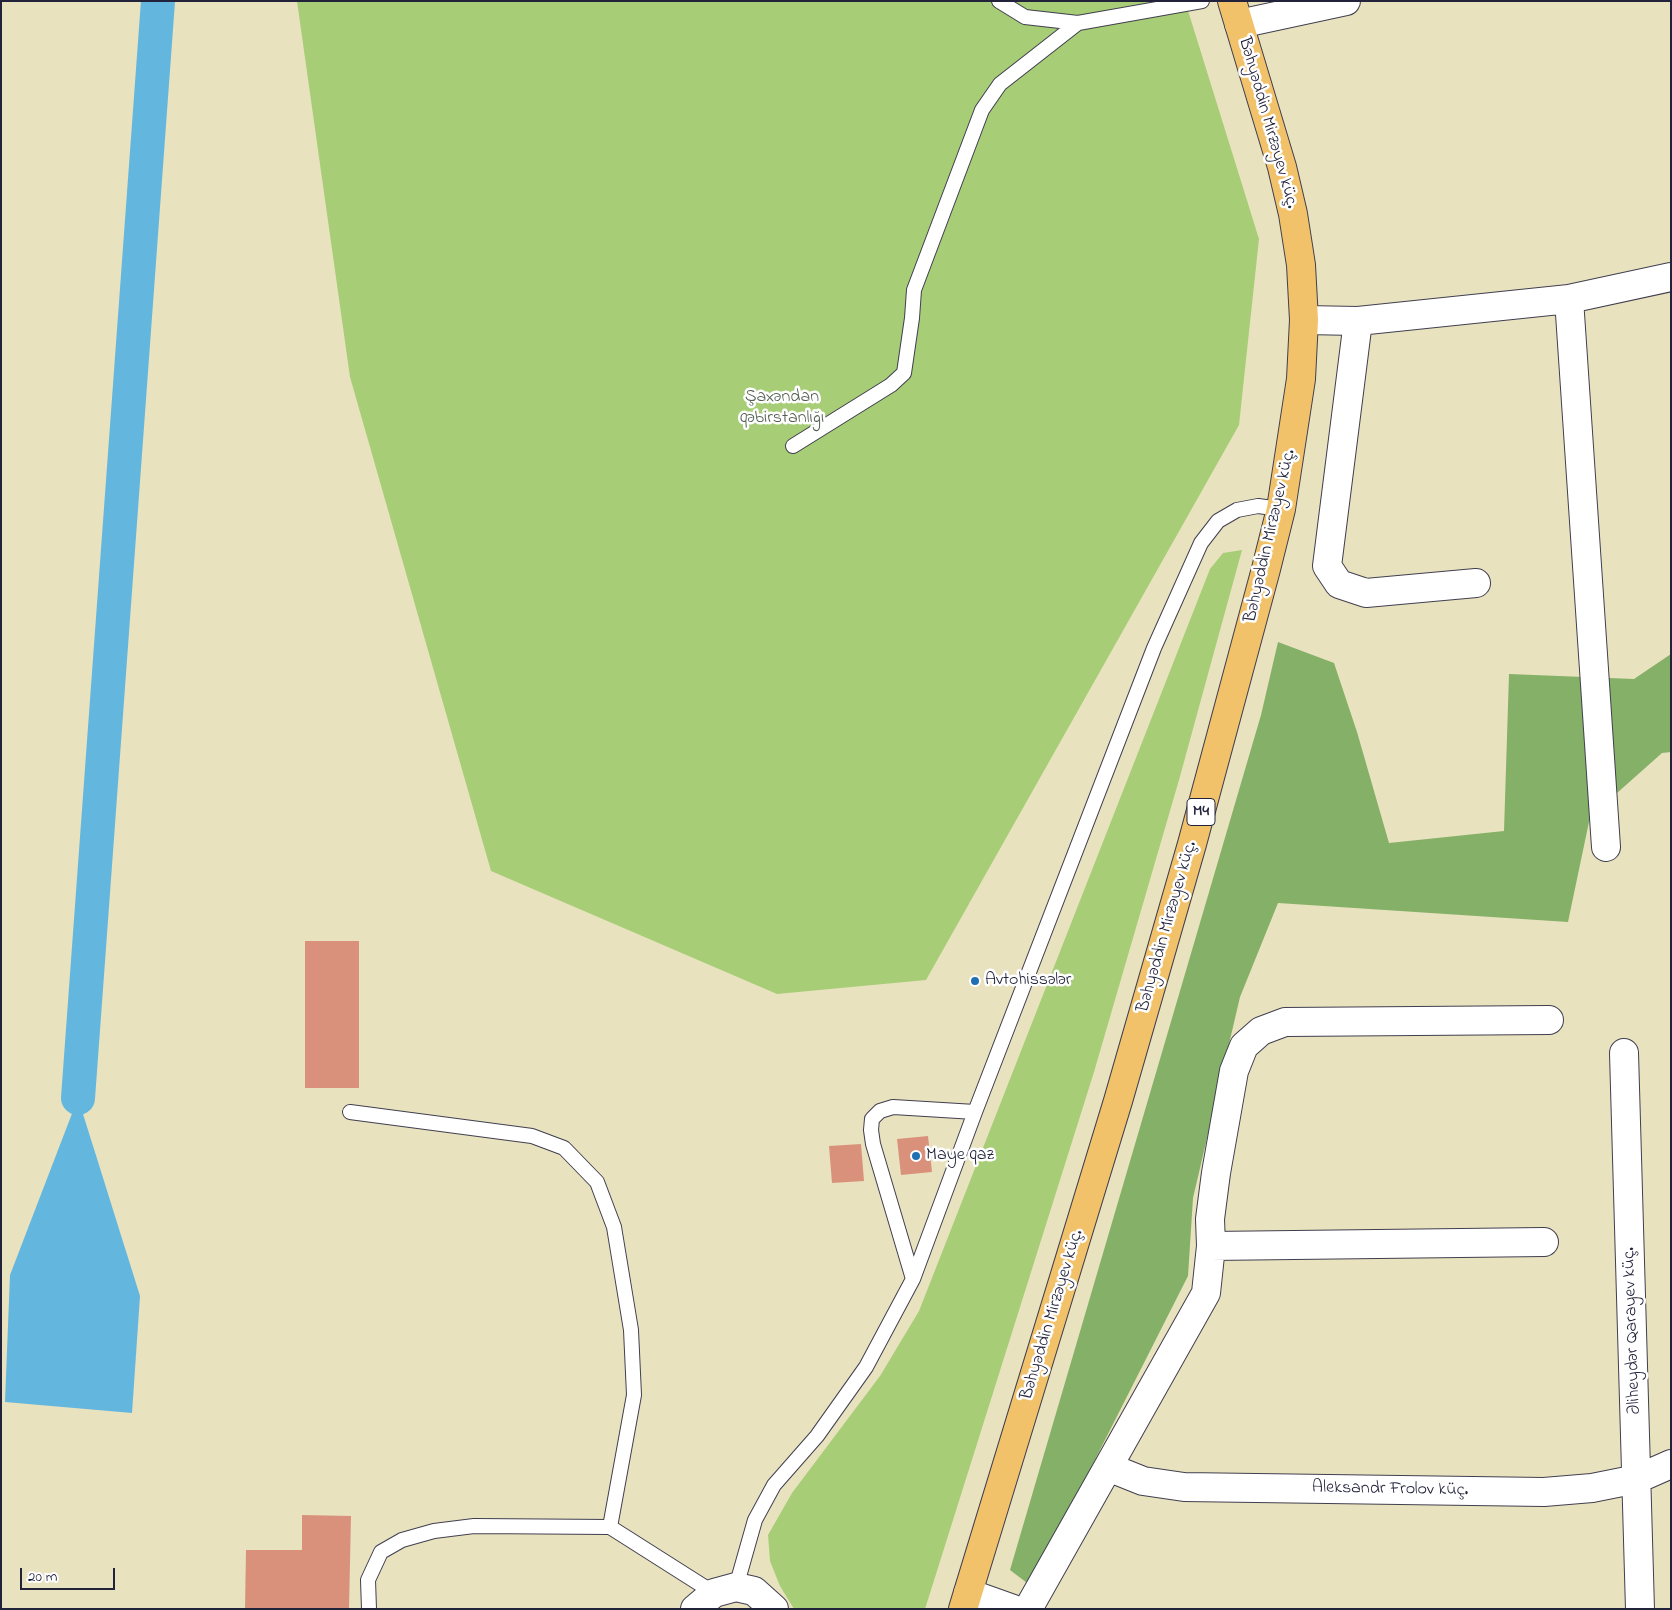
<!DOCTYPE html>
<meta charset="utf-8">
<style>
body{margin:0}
#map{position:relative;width:1672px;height:1610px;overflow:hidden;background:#e9e2bf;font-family:"Indie Flower",sans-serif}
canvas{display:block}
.frame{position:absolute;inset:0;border:2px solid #22223b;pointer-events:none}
.scale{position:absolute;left:20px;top:1568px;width:95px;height:22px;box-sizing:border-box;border:2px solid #22223b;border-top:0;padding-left:6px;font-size:15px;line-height:18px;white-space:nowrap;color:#22223b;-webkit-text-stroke:4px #fff;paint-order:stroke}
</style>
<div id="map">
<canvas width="1672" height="1610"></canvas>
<div class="frame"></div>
<div class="scale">20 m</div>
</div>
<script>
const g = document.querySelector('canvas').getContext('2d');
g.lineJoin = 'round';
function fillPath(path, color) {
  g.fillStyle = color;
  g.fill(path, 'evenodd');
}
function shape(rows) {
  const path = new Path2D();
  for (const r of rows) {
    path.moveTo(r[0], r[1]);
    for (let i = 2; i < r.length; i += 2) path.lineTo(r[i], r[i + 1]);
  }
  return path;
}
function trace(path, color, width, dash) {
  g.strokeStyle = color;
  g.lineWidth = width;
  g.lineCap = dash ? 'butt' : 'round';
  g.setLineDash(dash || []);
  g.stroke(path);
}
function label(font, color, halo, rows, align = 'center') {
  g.font = font + ' "Indie Flower",sans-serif';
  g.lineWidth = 5;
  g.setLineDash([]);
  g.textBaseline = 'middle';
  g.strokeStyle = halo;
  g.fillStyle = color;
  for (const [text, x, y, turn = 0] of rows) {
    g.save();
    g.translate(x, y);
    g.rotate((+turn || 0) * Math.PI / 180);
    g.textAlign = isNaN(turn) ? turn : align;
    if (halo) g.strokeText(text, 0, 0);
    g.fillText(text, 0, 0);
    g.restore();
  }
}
const green = shape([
 [297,1,1185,1,1259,239,1239,425,926,980,777,994,491,871,350,377],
 [1242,550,1179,780,1094,1072,925,1609,794,1609,780,1586,770,1561,768,1535,792,1493,880,1376,919,1311,1210,569,1223,553]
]);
const forest = shape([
 [1278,642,1334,663,1357,732,1389,843,1504,831,1509,674,1634,679,1671,654,1671,752,1662,753,1590,817,1568,922,1278,903,1240,997,1193,1198,1188,1276,1031,1586,1010,1570,1261,715]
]);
const water = shape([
 [78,1098,140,1296,132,1413,5,1402,10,1275]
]);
const canal = shape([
 [78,1098,158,1]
]);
const building = shape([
 [305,941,359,941,359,1088,305,1088],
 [928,1136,932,1172,901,1175,897,1139],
 [861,1144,864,1181,832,1183,829,1146],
 [302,1515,351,1516,349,1609,245,1609,246,1550,302,1550]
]);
const service = shape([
 [999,1,1025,17,1078,23,1202,1],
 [793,446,891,385,904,373,912,318,914,290,982,110,1000,84,1078,23],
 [350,1112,532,1136,564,1148,597,1182,614,1227,631,1330,634,1395,610,1527],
 [913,1279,873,1144,871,1130,872,1119,880,1111,893,1107,975,1112],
 [736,1587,755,1520,774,1485,817,1436,866,1367,913,1279,975,1112,1154,648,1201,543,1218,521,1237,510,1258,506,1281,509],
 [369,1609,368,1580,381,1552,402,1540,434,1531,474,1526,610,1527,714,1593]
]);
const minor = shape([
 [1569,299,1606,847],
 [1304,320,1358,321,1569,299,1671,277],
 [1358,321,1327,566,1339,584,1366,593,1476,583],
 [1624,1053,1640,1609],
 [1211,1246,1544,1242],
 [1108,1467,1143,1481,1184,1487,1544,1492,1592,1488,1637,1479,1671,1464],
 [968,1593,1013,1609],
 [695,1609,714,1593,736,1587,754,1591,774,1609],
 [1028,1609,1206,1293,1211,1246,1210,1219,1216,1173,1234,1071,1244,1046,1261,1031,1285,1022,1549,1020]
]);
const tertiary = shape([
 [1239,24,1346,1]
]);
const trunk = shape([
 [963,1609,1118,1101,1192,844,1266,569,1281,509,1301,379,1304,320,1301,265,1293,214,1282,167,1232,1]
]);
const markers = [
 [975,981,5,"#1f6fb2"],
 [916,1156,5,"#1f6fb2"]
];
const shields = [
 [1201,812,28]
];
const shieldNames = [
 ["M4",1201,812]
];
const streetNames = [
 ["Bəhyəddin Mirzəyev küç.",1267,123,74],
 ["Bəhyəddin Mirzəyev küç.",1271,536,-77],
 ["Bəhyəddin Mirzəyev küç.",1168,927,-74],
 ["Bəhyəddin Mirzəyev küç.",1053,1315,-73],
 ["Əliheydər Qarayev küç.",1633,1331,-92],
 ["Aleksandr Frolov küç.",1390,1490,1]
];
const parkNames = [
 ["Şaxəndan",782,398],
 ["qəbirstanlığı",782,419]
];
const poiNames = [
 ["Avtohissələr",985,981],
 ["Maye qaz",926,1156]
];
fillPath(green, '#a7cd77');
fillPath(forest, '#85b068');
fillPath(water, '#63b6de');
trace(canal, '#63b6de', 34);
fillPath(building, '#d9917b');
trace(service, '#403f4f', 16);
trace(minor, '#403f4f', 30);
trace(tertiary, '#403f4f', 30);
trace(trunk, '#403f4f', 30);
trace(service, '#fff', 14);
trace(minor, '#fff', 28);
trace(tertiary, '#fff', 28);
trace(trunk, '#f2c26a', 28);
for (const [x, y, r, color] of markers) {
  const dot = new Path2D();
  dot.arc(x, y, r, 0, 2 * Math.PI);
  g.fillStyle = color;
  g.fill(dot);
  trace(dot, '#fff', 2);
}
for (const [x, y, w] of shields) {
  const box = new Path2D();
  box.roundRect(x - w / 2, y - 13.5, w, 27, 4);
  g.fillStyle = '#fff';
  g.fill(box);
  trace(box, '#22223b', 1);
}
label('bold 16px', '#22223b', null, shieldNames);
label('18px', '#22223b', '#fff', streetNames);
label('18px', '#515e50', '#fff', parkNames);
label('18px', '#22223b', '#fff', poiNames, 'left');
</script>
